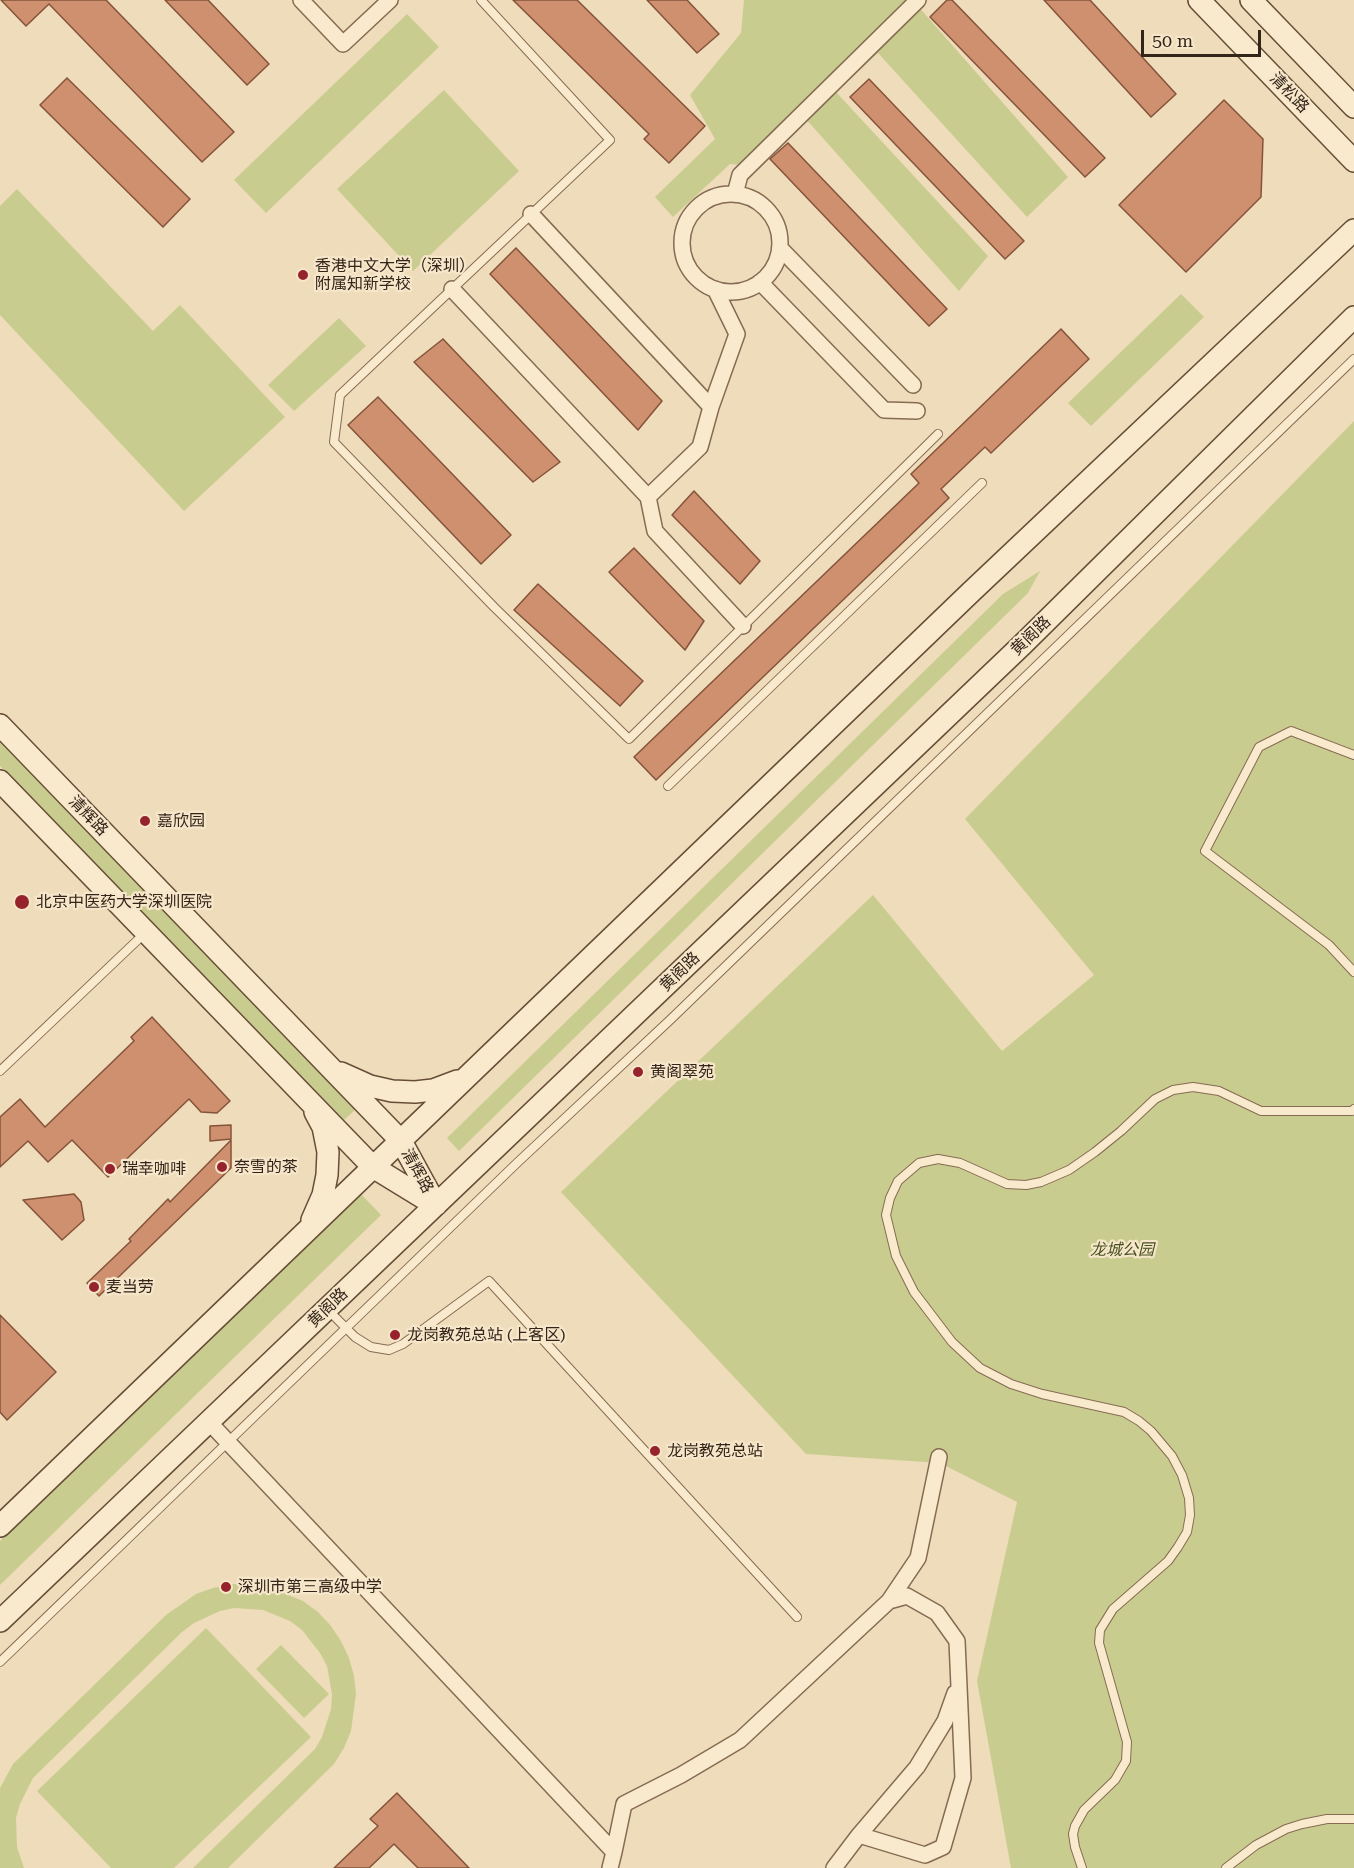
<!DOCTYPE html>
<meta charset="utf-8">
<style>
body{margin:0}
#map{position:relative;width:1354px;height:1868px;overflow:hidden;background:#efdcba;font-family:"Roboto Serif",serif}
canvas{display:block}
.scale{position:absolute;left:1141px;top:30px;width:120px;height:27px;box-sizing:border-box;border:3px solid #34251a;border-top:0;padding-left:8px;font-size:18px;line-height:21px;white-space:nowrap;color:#34251a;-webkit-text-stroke:4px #f6e6ca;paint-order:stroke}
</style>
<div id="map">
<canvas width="1354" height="1868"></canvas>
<div class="scale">50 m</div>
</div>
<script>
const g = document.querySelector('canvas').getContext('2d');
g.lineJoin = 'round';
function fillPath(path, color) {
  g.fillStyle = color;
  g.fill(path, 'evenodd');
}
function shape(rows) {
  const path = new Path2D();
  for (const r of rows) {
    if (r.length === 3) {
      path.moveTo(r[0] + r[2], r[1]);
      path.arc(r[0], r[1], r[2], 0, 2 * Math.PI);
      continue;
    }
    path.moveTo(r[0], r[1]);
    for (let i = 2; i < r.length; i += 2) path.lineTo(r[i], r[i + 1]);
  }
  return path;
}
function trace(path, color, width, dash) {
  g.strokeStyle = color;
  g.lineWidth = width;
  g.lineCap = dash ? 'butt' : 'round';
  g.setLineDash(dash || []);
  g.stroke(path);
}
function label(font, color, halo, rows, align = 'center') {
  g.font = font + ' "Roboto Serif","Noto Sans SC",serif';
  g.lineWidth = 4.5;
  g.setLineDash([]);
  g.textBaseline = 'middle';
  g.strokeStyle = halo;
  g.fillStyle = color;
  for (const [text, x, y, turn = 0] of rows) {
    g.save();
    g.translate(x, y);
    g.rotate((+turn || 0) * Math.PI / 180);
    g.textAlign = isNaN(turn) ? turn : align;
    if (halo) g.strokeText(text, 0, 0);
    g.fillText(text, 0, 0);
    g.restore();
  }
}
const green = shape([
 [744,0,923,0,917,5,1068,177,1027,217,878,53,836,92,988,256,959,291,805,118,753,166,730,164,673,217,655,197,715,139,690,95,741,33],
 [407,14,439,47,266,213,234,180],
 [444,90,519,171,413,271,337,189],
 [17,189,153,331,180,305,285,417,184,511,0,315,0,206],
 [1181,294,1204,317,1091,426,1068,403],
 [339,318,366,346,294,411,268,385],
 [1354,421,1354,1868,1011,1868,977,1681,1017,1502,940,1463,806,1454,561,1192,873,895,1002,1051,1094,975,965,819],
 [1040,571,1028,593,459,1151,447,1138,1003,594],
 [0,738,358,1107,344,1120,294,1069,262,1040,0,766],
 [359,1192,381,1215,0,1585,0,1541],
 [232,1584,250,1584,268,1587,303,1601,318,1612,331,1626,341,1641,349,1658,354,1676,356,1694,351,1731,344,1748,334,1764,228,1868,193,1868,315,1749,322,1737,331,1709,332,1694,327,1666,320,1653,302,1630,290,1621,263,1610,234,1608,220,1611,194,1623,182,1632,33,1778,20,1804,16,1818,17,1847,24,1868,0,1868,0,1788,13,1764,166,1615,196,1594,213,1588],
 [206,1628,311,1737,174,1868,111,1868,37,1791],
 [281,1645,329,1694,304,1718,256,1669]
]);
const building = shape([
 [1,0,106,0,234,132,202,162,49,4,26,26,1,0],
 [165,0,208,0,269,64,247,85,165,0],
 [513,0,577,0,705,126,669,163,644,139,649,134,513,0],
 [647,0,687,0,719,34,697,53,647,0],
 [947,0,952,0,1105,158,1085,177,930,17,947,0],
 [1044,0,1090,0,1176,94,1151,117,1044,0],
 [67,78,190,199,163,227,40,105,67,78],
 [869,79,1024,241,1005,259,850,97,869,79],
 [1224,100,1263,139,1261,197,1186,272,1119,205,1224,100],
 [788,143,947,309,929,326,770,159,788,143],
 [516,248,662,401,638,430,490,274,516,248],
 [1061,329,1089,359,991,453,985,447,941,489,949,498,656,780,634,757,919,483,911,474,1061,329],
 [443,339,560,462,533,482,414,362,443,339],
 [378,397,511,535,481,564,348,425,378,397],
 [694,491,760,561,740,584,672,515,694,491],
 [634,548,704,621,685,650,609,572,634,548],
 [538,584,643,681,620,706,514,610,538,584],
 [152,1017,230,1101,217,1113,201,1112,189,1099,108,1177,72,1140,48,1162,28,1141,0,1167,0,1117,20,1099,45,1127,134,1041,131,1037,152,1017],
 [231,1125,231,1139,210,1141,210,1126,231,1125],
 [231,1140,231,1168,99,1296,87,1283,131,1241,129,1239,168,1199,170,1202,231,1140],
 [74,1194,81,1202,84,1220,62,1240,23,1200,74,1194],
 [0,1315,56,1372,7,1420,0,1412,0,1315],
 [397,1793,469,1868,418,1868,394,1844,369,1868,334,1868,378,1826,370,1819,397,1793]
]);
const lane = shape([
 [481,0,610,140,340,395,334,442,494,607,629,739,938,434],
 [1354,755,1291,731,1259,747,1205,851,1329,945,1354,972],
 [668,786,982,483],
 [0,1071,145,933],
 [328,1310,355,1337,371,1347,389,1350,403,1344,489,1281,797,1617],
 [0,1662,518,1162,670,1020,1354,359],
 [1082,1868,1075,1847,1073,1834,1075,1826,1084,1810,1115,1780,1126,1761,1127,1742,1099,1643,1100,1630,1113,1609,1168,1561,1178,1547,1187,1532,1190,1515,1189,1498,1182,1475,1172,1456,1151,1431,1139,1421,1124,1412,1042,1394,1011,1384,980,1368,952,1342,914,1292,896,1256,886,1215,890,1198,898,1181,919,1163,938,1159,960,1163,1007,1184,1026,1185,1041,1182,1069,1170,1095,1152,1121,1131,1155,1099,1173,1090,1193,1087,1219,1091,1261,1111,1352,1111,1354,1109],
 [1226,1868,1256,1845,1286,1829,1302,1824,1327,1819,1354,1819]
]);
const street = shape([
 [301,0,343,44,390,0],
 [731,243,49],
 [735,194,740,175,918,0],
 [531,214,711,407,737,334,715,289],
 [780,248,913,385],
 [760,282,884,410,917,411],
 [452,289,648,497,700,447,711,407],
 [648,497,655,531,743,626],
 [209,1422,614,1852,610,1868],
 [859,1835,925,1855,943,1847,963,1778,957,1641,937,1613,907,1596,889,1601],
 [614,1852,624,1804,681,1775,740,1740,889,1601,918,1558,939,1457],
 [834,1868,859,1835,917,1767,945,1721,955,1693]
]);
const secondary = shape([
 [1199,0,1354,161],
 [1251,0,1354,107],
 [0,725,401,1141,436,1205],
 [0,781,373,1167,435,1205],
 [341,1073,370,1086,392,1091,415,1092,433,1090,457,1081],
 [312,1220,323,1195,327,1175,328,1152,323,1127,315,1112],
 [0,1526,971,592,1354,230],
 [0,1621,1022,645,1354,317]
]);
const markers = [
 [303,275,6,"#96232b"],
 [145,821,6,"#96232b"],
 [22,902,8,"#96232b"],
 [638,1072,6,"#96232b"],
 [222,1167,6,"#96232b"],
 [110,1169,6,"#96232b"],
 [94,1287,6,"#96232b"],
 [395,1335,6,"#96232b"],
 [655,1451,6,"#96232b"],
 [226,1587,6,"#96232b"]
];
const streetNames = [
 ["清松路",1289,93,46],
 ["黄阁路",1031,636,-44],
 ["清辉路",88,816,46],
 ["黄阁路",680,972,-44],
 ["清辉路",417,1171,61],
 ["黄阁路",328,1308,-44]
];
const poiNames = [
 ["香港中文大学（深圳）",315,266],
 ["附属知新学校",315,284],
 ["嘉欣园",157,821],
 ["北京中医药大学深圳医院",36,902],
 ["黄阁翠苑",650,1072],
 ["奈雪的茶",234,1167],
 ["瑞幸咖啡",122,1169],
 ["麦当劳",106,1287],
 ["龙岗教苑总站 (上客区)",407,1335],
 ["龙岗教苑总站",667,1451],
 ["深圳市第三高级中学",238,1587]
];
const parkNames = [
 ["龙城公园",1122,1250]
];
fillPath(green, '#c9cc8f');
fillPath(building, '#ce906f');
trace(building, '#85533a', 1.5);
trace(lane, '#866b54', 10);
trace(street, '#866b54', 18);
trace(secondary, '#674d38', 24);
trace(lane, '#faeacd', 8);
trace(street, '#faeacd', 15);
trace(secondary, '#faeacd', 21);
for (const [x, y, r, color] of markers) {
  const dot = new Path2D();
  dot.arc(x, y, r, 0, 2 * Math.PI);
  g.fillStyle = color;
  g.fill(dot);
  trace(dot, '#f6e6ca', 2);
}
label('16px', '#34251a', '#f6e6ca', streetNames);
label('16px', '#34251a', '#f6e6ca', poiNames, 'left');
label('italic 16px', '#485120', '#f6e6ca', parkNames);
</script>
